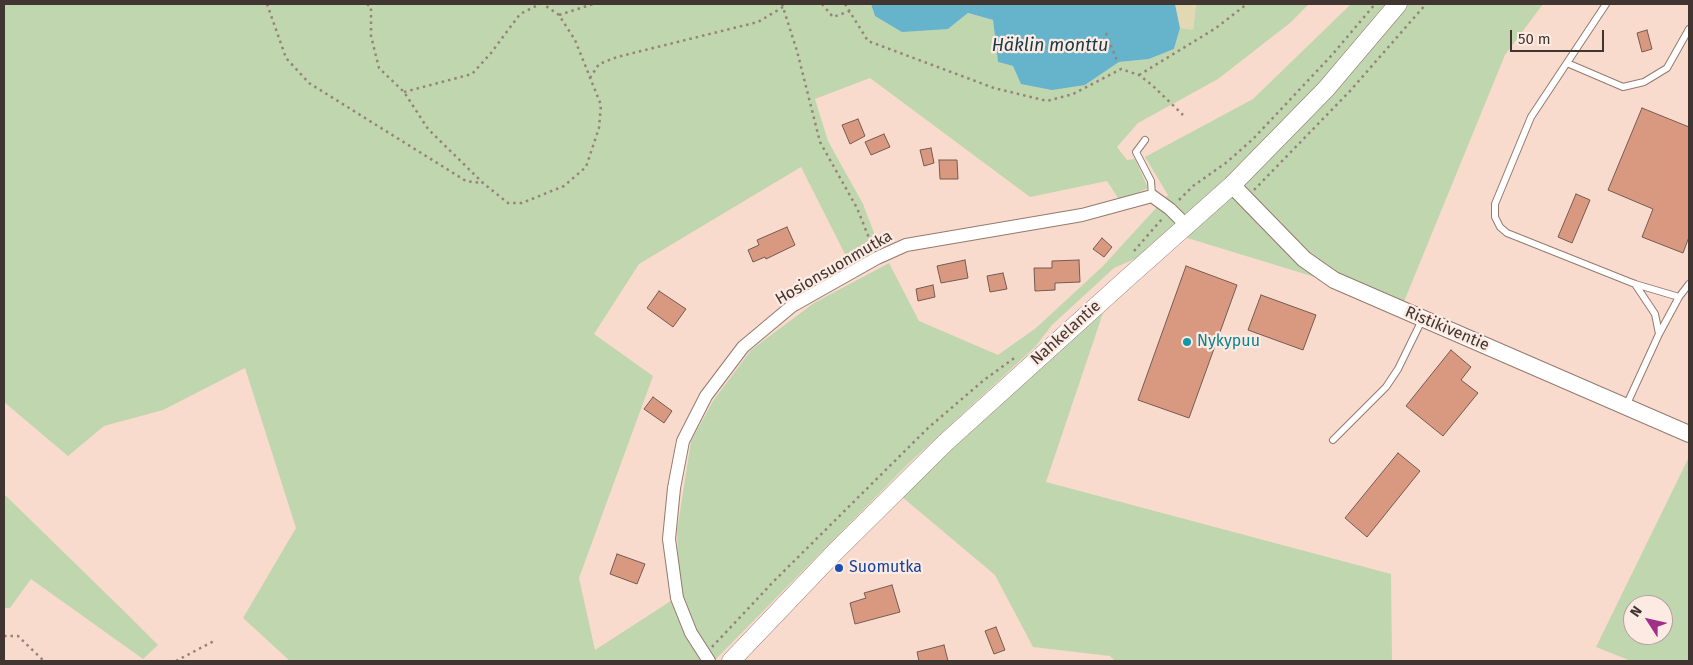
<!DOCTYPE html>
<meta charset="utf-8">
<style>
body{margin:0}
#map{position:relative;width:1693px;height:665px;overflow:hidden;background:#f8dbcd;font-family:"Fira Sans",sans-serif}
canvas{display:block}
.frame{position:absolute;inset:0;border:5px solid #403530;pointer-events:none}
.north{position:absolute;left:1623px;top:595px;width:50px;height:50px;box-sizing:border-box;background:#fdebe3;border:1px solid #b1a29b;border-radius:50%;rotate:305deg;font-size:14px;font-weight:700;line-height:20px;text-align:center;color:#403530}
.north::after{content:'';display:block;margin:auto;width:18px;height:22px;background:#a12e89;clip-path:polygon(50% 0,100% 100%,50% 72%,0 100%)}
.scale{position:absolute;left:1510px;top:30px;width:94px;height:22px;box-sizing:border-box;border:2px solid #403530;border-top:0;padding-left:6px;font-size:15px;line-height:18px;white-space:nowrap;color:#403530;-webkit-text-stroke:4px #fdebe3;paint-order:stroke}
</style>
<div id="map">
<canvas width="1693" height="665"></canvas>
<div class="frame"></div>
<div class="north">N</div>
<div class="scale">50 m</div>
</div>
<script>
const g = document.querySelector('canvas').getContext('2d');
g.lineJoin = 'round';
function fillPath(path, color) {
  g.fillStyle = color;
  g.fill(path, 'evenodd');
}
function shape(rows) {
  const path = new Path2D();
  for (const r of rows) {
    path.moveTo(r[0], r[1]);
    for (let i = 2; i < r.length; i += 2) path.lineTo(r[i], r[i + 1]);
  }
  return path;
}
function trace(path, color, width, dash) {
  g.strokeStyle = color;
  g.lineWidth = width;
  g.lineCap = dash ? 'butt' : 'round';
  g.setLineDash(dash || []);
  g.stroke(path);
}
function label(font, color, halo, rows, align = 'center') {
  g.font = font + ' "Fira Sans",sans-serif';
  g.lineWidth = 4.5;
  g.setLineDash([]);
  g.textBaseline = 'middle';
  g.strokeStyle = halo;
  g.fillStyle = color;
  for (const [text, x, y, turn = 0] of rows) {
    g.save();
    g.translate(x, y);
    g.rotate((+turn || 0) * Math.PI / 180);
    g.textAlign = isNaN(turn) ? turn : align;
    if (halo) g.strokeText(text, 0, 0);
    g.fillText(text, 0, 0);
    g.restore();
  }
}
const green = shape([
 [4,4,871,4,875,16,948,29,968,13,993,20,998,62,1085,85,1119,62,1149,59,1174,49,1180,28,1193,29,1196,4,1309,4,1290,23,1218,79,1138,123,1117,147,1127,160,1135,159,1148,188,1120,201,1107,181,1030,197,870,78,815,99,828,141,863,204,881,251,852,268,801,167,639,264,594,334,653,376,579,578,595,650,680,595,677,531,691,441,713,401,751,350,814,303,889,263,919,321,998,355,1036,328,1102,267,1168,195,1145,157,1253,99,1351,4,1543,4,1505,55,1403,304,1184,237,1114,268,1052,325,1035,347,907,465,714,661,290,661,243,618,296,528,245,368,163,410,104,426,68,456,4,402],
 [1105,307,1046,482,1391,574,1392,661,1115,661,1110,656,1033,647,995,575,901,496],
 [1689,457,1689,661,1631,661,1596,647],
 [1633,605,1663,605,1663,635,1633,635],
 [4,494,129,616,158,645,143,659,31,579,10,608,4,608]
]);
const sand = shape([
 [1175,4,1196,4,1193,30,1180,28]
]);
const water = shape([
 [871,4,1175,4,1180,28,1174,49,1149,59,1119,62,1085,85,1052,90,1021,84,1013,66,998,62,993,20,968,13,948,29,902,32,875,16]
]);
const building = shape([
 [1647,30,1652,49,1642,52,1637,33,1647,30],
 [1642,108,1689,127,1689,237,1683,253,1642,237,1653,209,1608,190,1642,108],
 [858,119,865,136,850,144,842,125,858,119],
 [884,134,890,147,871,155,865,142,884,134],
 [931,148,934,163,924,166,920,150,931,148],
 [939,160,957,160,958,179,940,179,939,160],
 [1576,194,1590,200,1572,243,1558,237,1576,194],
 [787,227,795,245,766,259,765,257,753,262,748,250,759,245,757,240,787,227],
 [1102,238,1112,247,1104,257,1093,249,1102,238],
 [965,260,968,278,941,283,937,266,965,260],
 [1079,260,1080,282,1055,283,1055,290,1035,291,1034,268,1052,268,1052,261,1079,260],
 [1186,266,1237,285,1189,418,1138,400,1186,266],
 [1003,273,1007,289,990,292,987,276,1003,273],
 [933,285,935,297,918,301,916,289,933,285],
 [659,291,686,309,673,327,647,308,659,291],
 [1261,295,1316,315,1303,350,1248,330,1261,295],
 [1451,350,1471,367,1461,380,1478,393,1443,436,1406,406,1451,350],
 [653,397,672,411,664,423,644,409,653,397],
 [1398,453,1420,471,1367,537,1345,518,1398,453],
 [617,554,645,564,637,584,610,574,617,554],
 [892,585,900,612,855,624,850,603,866,598,864,593,892,585],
 [996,627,1005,650,994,654,985,631,996,627],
 [944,645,948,661,919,661,917,652,944,645]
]);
const path = shape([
 [267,4,286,58,309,83,466,181,481,183],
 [367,4,371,7,371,36,379,68,404,92,428,129,483,183,508,203,522,203,564,186,586,167,599,128,601,105,575,40,559,15,543,4],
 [782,4,797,51,820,142,857,208,873,248],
 [822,4,833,17,850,11],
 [845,4,868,41,994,88,1047,101,1073,94,1121,69,1139,75,1152,85,1183,115],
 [559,15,593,4],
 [1106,33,1118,63],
 [1139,75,1216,28,1247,4],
 [590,78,599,64,617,57,758,22,783,7],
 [404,92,472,74,491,53,520,14,540,4],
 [1254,190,1350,91,1426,4],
 [1179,200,1193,186,1227,162,1253,139,1332,55,1375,4],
 [1134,251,1162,219],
 [4,636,18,636,44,661],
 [712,647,774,581,928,428,984,380,1017,356],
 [176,661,214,641]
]);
const service = shape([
 [1606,4,1531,117,1495,204,1495,217,1500,227,1507,233,1635,284,1679,297],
 [1567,63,1623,87,1644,82,1667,68,1689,29],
 [1145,140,1136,152,1151,181,1152,196],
 [1635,284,1655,314,1659,334],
 [1626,406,1659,334,1679,297,1689,284],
 [1333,440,1386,387,1398,369,1422,320]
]);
const minor = shape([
 [709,661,691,633,677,598,669,539,674,488,683,441,706,396,743,347,792,306,877,258,906,245,1082,215,1152,196,1170,209,1186,225]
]);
const tertiary = shape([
 [1232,185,1304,259,1334,280,1689,434]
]);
const secondary = shape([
 [731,661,835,552,945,443,1123,282,1232,185,1326,89,1398,4]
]);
const markers = [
 [1187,342,5,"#0f9aa8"],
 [839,568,5,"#1a4fb4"]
];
const streetNames = [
 ["Hosionsuonmutka",834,268,-30],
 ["Ristikiventie",1447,329,23],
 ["Nahkelantie",1066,333,-42]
];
const cultureNames = [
 ["Nykypuu",1197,342]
];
const transitNames = [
 ["Suomutka",849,568]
];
const waterNames = [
 ["Häklin monttu",1050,46]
];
fillPath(green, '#c0d6af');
fillPath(sand, '#e2d8b3');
fillPath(water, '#66b4cb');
fillPath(building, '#d99981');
trace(building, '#745b51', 1);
trace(service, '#947a6e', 8);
trace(minor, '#947a6e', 14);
trace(tertiary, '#947a6e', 18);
trace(secondary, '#947a6e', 19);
trace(path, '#96837a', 2.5, [2.5, 4]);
trace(service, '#fff', 6);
trace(minor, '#fff', 12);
trace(tertiary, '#fff', 16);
trace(secondary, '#fff', 18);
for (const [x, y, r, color] of markers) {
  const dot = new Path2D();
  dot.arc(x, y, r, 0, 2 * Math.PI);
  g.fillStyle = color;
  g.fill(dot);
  trace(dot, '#fdebe3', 2);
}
label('16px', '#403530', '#fdebe3', streetNames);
label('16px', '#0d838f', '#fdebe3', cultureNames, 'left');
label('16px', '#164399', '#fdebe3', transitNames, 'left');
label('italic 18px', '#163b46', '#fdebe3', waterNames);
</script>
